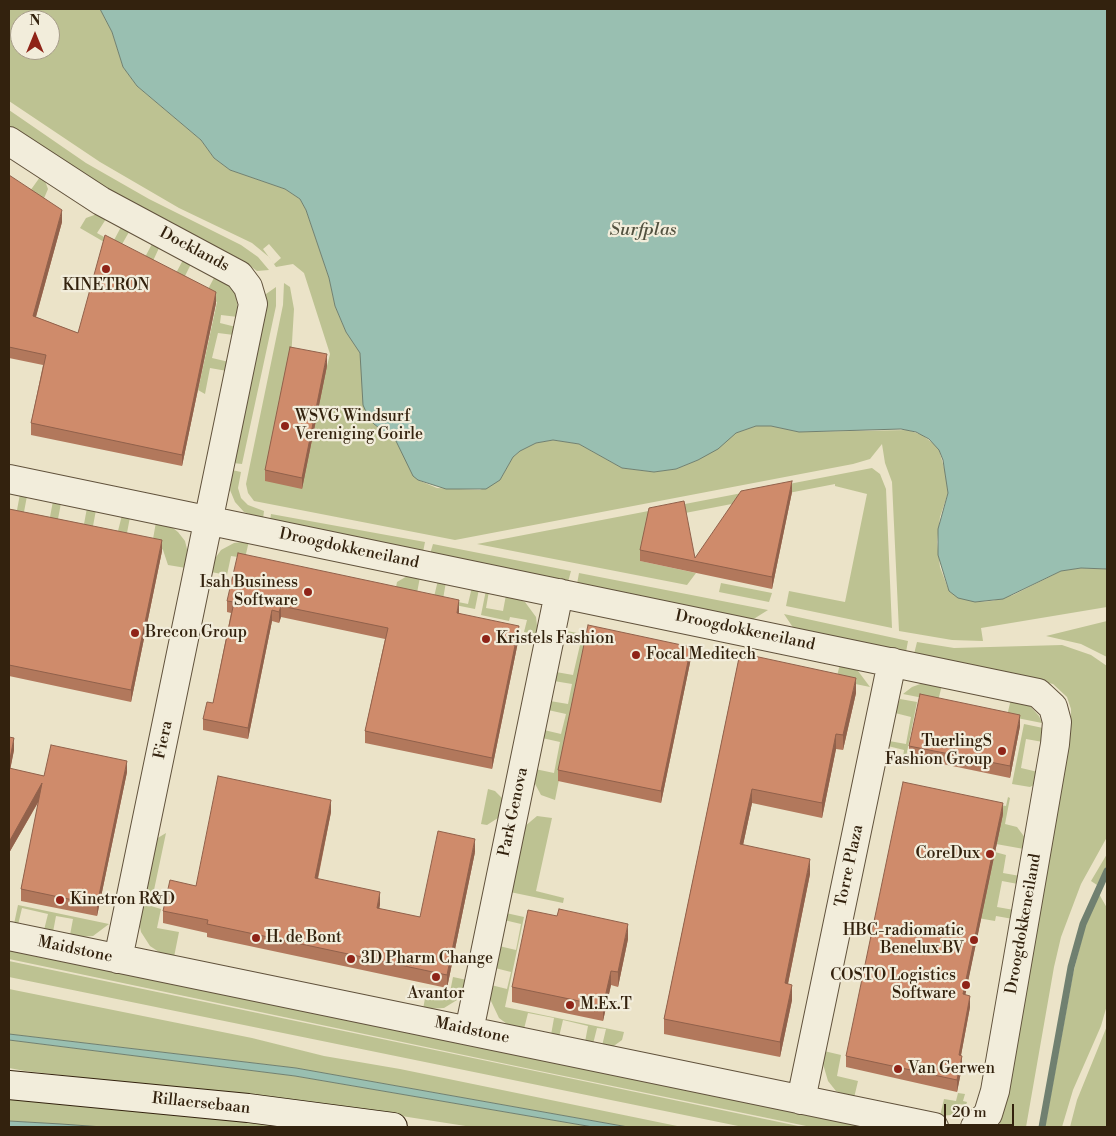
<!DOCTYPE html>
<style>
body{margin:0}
#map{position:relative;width:1116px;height:1136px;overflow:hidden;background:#ebe3c8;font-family:"Libre Bodoni",serif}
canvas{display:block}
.frame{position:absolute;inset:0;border:10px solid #33220e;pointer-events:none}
.north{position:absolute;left:10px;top:10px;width:50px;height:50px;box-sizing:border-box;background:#f2eddb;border:1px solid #a69c89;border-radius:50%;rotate:0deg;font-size:14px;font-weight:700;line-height:20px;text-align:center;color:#33220e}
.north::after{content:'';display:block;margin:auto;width:18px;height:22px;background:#8f2418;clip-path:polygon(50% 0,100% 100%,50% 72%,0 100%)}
.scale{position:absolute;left:944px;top:1104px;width:70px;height:22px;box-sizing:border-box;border:2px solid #33220e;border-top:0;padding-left:6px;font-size:15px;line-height:18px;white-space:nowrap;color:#33220e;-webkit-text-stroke:4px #f2eddb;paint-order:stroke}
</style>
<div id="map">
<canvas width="1116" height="1136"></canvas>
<div class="frame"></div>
<div class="north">N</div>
<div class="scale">20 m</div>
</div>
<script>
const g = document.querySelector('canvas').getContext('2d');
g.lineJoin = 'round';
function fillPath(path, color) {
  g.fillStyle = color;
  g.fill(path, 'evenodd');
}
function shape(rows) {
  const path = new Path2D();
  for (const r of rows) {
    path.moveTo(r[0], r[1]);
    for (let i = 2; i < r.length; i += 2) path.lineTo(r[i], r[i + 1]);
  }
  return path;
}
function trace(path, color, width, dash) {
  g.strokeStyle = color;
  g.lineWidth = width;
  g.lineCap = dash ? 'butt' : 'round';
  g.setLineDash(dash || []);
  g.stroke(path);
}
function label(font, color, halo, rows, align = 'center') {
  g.font = font + ' "Libre Bodoni",serif';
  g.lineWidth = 4.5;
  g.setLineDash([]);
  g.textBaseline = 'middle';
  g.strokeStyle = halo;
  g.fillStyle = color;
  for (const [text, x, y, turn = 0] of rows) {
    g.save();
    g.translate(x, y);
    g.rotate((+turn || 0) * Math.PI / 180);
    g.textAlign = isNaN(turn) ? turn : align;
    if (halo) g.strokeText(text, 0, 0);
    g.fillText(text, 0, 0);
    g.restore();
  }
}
const green = shape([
 [9,9,100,9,112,32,123,67,137,86,201,140,214,158,230,170,285,189,300,199,306,210,329,278,335,306,346,332,360,353,374,424,396,441,418,480,437,488,480,490,500,480,513,457,520,451,536,443,553,440,579,444,622,468,654,472,676,469,698,460,736,433,756,426,771,426,799,432,908,430,922,435,934,444,939,450,945,471,948,493,940,517,937,542,940,567,949,591,975,602,992,601,1013,595,1061,571,1081,568,1107,569,1107,607,981,628,983,641,952,640,899,631,892,482,885,463,882,444,870,459,853,464,455,540,254,501,248,493,246,484,283,305,284,283,290,287,294,309,291,359,327,366,330,354,304,273,293,264,276,267,269,257,252,243,179,208,100,162,9,101],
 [20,20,50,20,50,50,20,50],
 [269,244,281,258,274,264,263,249],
 [9,110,86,163,149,199,241,245,258,257,269,270,257,271,242,260,107,190,9,126],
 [9,177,30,191,40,177,45,181,48,189,42,203],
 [97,214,106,219,97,233,113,242,121,227,129,232,121,246,144,259,152,244,159,248,152,263,175,275,183,260,191,264,183,280,111,246,80,228,86,218],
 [215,276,227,283,235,293,239,313,238,317,221,315,220,323,236,327,234,335,218,333,212,358,229,362,227,371,210,368,205,394,198,390,217,302,189,287,207,291],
 [276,287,276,306,242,464,233,463,266,306,266,294],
 [872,468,880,474,886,489,892,628,786,606,789,591,845,602,867,494,835,486,835,484,649,520,640,561,696,573,687,585,477,544],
 [232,470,241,472,238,488,241,498,248,505,264,511,263,519,244,512,235,502,230,490],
 [20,494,27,496,24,512,50,517,53,501,61,503,58,519,84,524,87,508,96,510,93,526,118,531,122,515,130,517,127,533,153,539,156,522,169,525,178,532,185,541,188,553,186,568,168,565,163,550,158,544,9,509,17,510],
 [271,514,425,542,423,552,270,521],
 [249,541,245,558,231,556,227,575,211,572,214,560,221,550,234,543],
 [433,544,571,571,568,582,430,554],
 [579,573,768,610,752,620,577,584],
 [409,575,420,577,417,593,434,597,438,580,446,582,443,599,468,604,472,587,479,589,475,609,395,593,397,582],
 [721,583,772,593,769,602,719,592],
 [486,590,489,591,486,608,503,611,506,595,525,602,536,617,538,635,524,632,527,620,510,617,509,621,481,615],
 [784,614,908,641,906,652,794,629],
 [1107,621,1107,657,1081,644,1046,636],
 [567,631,588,635,555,800,541,795,534,782,535,769,554,773,560,742,542,738,544,730,561,734,566,714,548,710,550,701,568,704,572,684,554,681,556,672,573,675,580,645,562,641],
 [917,642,954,648,1062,645,1091,655,1107,666,1107,837,1081,884,1061,937,1054,967,1026,1127,999,1127,1007,1093,1071,722,1071,709,1067,697,1053,684,914,654],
 [840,664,858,671,870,687,836,680],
 [923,683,942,685,938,701,903,694,912,687],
 [900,699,917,702,905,762,885,758,886,754,903,757,904,750,888,746,889,741,906,744,911,717,895,713],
 [1011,699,1029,705,1039,716,1042,723,1007,716],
 [1024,724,1043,728,1043,742,1026,739,1021,768,1038,772,1036,784,1030,787,1012,784],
 [488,789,495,791,504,800,501,816,487,825,481,824],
 [1008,797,1010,798,1005,824,1017,827,1026,839,1024,849,996,844,1002,815,995,804,1006,806],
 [537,816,552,818,536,891,564,898,563,903,510,892,524,827],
 [166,833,154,890,164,893,162,904,152,902,151,906,161,909,157,928,179,932,174,957,162,954,150,946,141,932,139,922,156,839],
 [995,852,1006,855,1003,873,1020,876,1018,884,1002,881,997,907,1014,910,1013,919,996,916,995,921,972,917,983,907],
 [1107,854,1107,865,1097,885,1091,881],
 [1099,894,1107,908,1107,1005,1101,1026,1073,1090,1062,1127,1045,1127,1073,974,1085,926],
 [18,905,109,924,93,936,79,937,70,935,73,919,56,916,53,932,44,930,48,914,22,908,18,925,14,924],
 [506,913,524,917,505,1007,624,1032,622,1040,611,1048,602,1046,606,1029,597,1028,593,1044,585,1042,588,1026,563,1020,559,1037,551,1035,554,1018,528,1013,524,1029,511,1027,499,1018,490,999,491,985,507,989,511,972,495,968,499,946,516,950,521,924,504,920],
 [9,948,874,1127,811,1127,535,1070,9,959],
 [9,961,535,1071,803,1127,743,1127,9,977],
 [453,977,467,980,463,993,457,1000,444,1008,423,1009,427,988,450,992],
 [9,989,252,1038,324,1056,400,1069,682,1127,628,1127,296,1068,9,1034],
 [1107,1026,1107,1127,1070,1127,1077,1100],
 [9,1040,295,1076,593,1127,472,1127,331,1105,25,1071,9,1068],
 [824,1051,841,1055,837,1076,858,1081,854,1098,836,1091,828,1081,823,1064],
 [958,1093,965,1094,963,1101,967,1102,966,1105,959,1104,959,1107,962,1108,961,1114,940,1116,944,1099,956,1101],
 [9,1097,304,1127,103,1127,9,1121]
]);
const water = shape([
 [100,9,1107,9,1107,569,1081,568,1061,571,1003,599,975,602,958,598,949,591,938,555,938,529,948,493,943,460,939,450,929,439,916,432,901,429,799,432,771,426,756,426,736,433,718,449,698,460,676,469,654,472,622,468,579,444,553,440,536,443,520,451,513,457,500,480,486,489,446,489,418,480,413,476,396,441,374,424,367,414,363,405,360,353,346,332,335,306,329,278,306,210,300,199,285,189,230,170,214,158,201,140,137,86,123,67,112,32,100,9],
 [9,1034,296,1068,628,1127,593,1127,295,1076,9,1040,9,1034],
 [9,1121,61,1124,103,1127,9,1127,9,1121]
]);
const stream = shape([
 [1042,1127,1071,967,1083,924,1107,871]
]);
const street = shape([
 [9,141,101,201,239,275,248,287,253,304,118,959],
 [9,479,1038,693,1053,707,1057,722,1055,744,995,1091,988,1114,975,1127],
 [9,936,934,1127],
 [469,1031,559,593],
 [801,1100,892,662]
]);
const secondary = shape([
 [9,1085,248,1108,393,1127]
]);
const wall = shape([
 [9,175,62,222,36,317,78,333,216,303,182,466,31,435,31,423,43,365,9,358],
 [327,366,302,489,265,481,265,470],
 [792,492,772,589,640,561,640,550,695,558],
 [9,509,162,551,131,702,9,676],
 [227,601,459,611,459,613,519,637,492,769,365,743,365,731,385,639,281,617,279,623,272,621,248,739,203,730,203,719,213,703,231,613,227,612],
 [740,653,856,693,843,750,836,749,822,818,752,803,743,845,810,874,788,984,792,1000,780,1057,664,1034,664,1019],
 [691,658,661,803,558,781,558,770],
 [1020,726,1010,778,909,757,909,746],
 [9,737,14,750,10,769,44,776,127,772,97,916,21,901,21,889,39,801,9,853],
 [331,812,318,879,380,904,379,909,420,917,475,852,447,988,207,937,207,933,163,923,163,911,196,886],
 [1003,814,965,995,970,1007,961,1055,962,1067,957,1092,846,1067,846,1056],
 [557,916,628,939,618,987,611,985,603,1021,512,1002,512,987]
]);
const shadedWall = shape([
 [62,210,62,222,33,327,33,316],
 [216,292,216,303,182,466,182,455],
 [327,354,327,366,302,489,302,478],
 [792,481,792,492,772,589,772,577],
 [162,540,162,551,131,702,131,690],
 [459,600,459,611,457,624,457,613],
 [281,606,281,617,279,623,279,612],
 [272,610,272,621,248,739,248,728],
 [519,626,519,637,492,769,492,758],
 [691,647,691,658,661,803,661,791],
 [856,678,856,693,843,750,843,735],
 [1020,715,1020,726,1010,778,1010,766],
 [836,734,836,749,822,818,822,803],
 [14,738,14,750,9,776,9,764],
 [127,761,127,772,97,916,97,905],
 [42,783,42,795,9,853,9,842],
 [752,789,752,803,740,859,740,844],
 [331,800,331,812,315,891,315,878],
 [1003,803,1003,814,963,1006,963,994],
 [475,839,475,852,447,988,447,975],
 [810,859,810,874,785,998,785,983],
 [380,892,380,904,377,921,377,908],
 [628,924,628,939,618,987,618,972],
 [611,971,611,985,603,1021,603,1006],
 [792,985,792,1000,780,1057,780,1042],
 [970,996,970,1007,959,1066,959,1055],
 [962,1056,962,1067,957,1092,957,1080]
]);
const building = shape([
 [9,175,62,210,33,316,78,333,105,235,216,292,182,455,31,423,46,355,9,347,9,175],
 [290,347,327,354,302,478,265,470,290,347],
 [792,481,772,577,640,550,649,508,684,501,695,558,741,491,792,481],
 [9,509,162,540,131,690,9,665,9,509],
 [238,553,459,600,457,613,519,626,492,758,365,731,388,628,281,606,279,612,272,610,248,728,203,719,207,702,213,703,234,602,227,601,238,553],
 [588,625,691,647,661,791,558,770,588,625],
 [740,653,856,678,843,735,836,734,822,803,752,789,740,844,810,859,785,983,792,985,780,1042,664,1019,740,653],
 [920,694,1020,715,1010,766,909,746,920,694],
 [9,737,14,738,9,764,9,737],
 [51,745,127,761,97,905,21,889,42,783,9,842,9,768,44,776,51,745],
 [218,776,331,800,315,878,380,892,377,908,420,917,438,831,475,839,447,975,207,924,208,920,163,911,170,880,196,886,218,776],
 [903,782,1003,803,963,994,970,996,959,1055,962,1056,957,1080,846,1056,903,782],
 [559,909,628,924,618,972,611,971,603,1006,512,987,528,910,557,916,559,909]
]);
const markers = [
 [106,269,5,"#8f2418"],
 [285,426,5,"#8f2418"],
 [308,592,5,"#8f2418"],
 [135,633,5,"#8f2418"],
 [486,639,5,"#8f2418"],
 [636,655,5,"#8f2418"],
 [1002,751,5,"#8f2418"],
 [990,854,5,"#8f2418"],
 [60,900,5,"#8f2418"],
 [256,938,5,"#8f2418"],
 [974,940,5,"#8f2418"],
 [351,959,5,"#8f2418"],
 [436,977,5,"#8f2418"],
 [966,985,5,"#8f2418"],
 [570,1005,5,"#8f2418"],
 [898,1069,5,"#8f2418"]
];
const streetNames = [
 ["Docklands",194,250,28],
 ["Droogdokkeneiland",349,549,12],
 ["Droogdokkeneiland",745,631,12],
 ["Fiera",164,740,-78],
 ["Park Genova",514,812,-78],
 ["Torre Plaza",850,866,-78],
 ["Droogdokkeneiland",1024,924,-80],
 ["Maidstone",75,950,12],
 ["Maidstone",472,1031,12],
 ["Rillaersebaan",201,1104,6]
];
const poiNames = [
 ["KINETRON",106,286,"center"],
 ["WSVG Windsurf",295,417],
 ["Vereniging Goirle",295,435],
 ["Isah Business",298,583,"right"],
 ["Software",298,601,"right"],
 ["Brecon Group",145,633],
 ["Kristels Fashion",496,639],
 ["Focal Meditech",646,655],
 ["TuerlingS",992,742,"right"],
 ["Fashion Group",992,760,"right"],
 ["CoreDux",980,854,"right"],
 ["Kinetron R&D",70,900],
 ["HBC-radiomatic",964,931,"right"],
 ["Benelux BV",964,949,"right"],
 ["H. de Bont",266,938],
 ["3D Pharm Change",361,959],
 ["COSTO Logistics",956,976,"right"],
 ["Software",956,994,"right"],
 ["Avantor",436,994,"center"],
 ["M.Ex.T",580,1005],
 ["Van Gerwen",908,1069]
];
const waterNames = [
 ["Surfplas",643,231]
];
fillPath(green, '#bdc292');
fillPath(water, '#99bfb1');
trace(water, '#708070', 1);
trace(stream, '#708070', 7);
trace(street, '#61523c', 30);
trace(secondary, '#33220e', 30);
trace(street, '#f2eddb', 28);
trace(secondary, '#f2eddb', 28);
fillPath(wall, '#b2785c');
fillPath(shadedWall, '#91614b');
fillPath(building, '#cf8b6b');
trace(building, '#91614b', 1);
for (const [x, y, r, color] of markers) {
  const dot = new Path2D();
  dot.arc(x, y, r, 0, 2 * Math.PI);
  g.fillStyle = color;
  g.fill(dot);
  trace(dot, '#f2eddb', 2);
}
label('16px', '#33220e', '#f2eddb', streetNames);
label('16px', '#33220e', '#f2eddb', poiNames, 'left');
label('italic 18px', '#52513f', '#f2eddb', waterNames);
</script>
